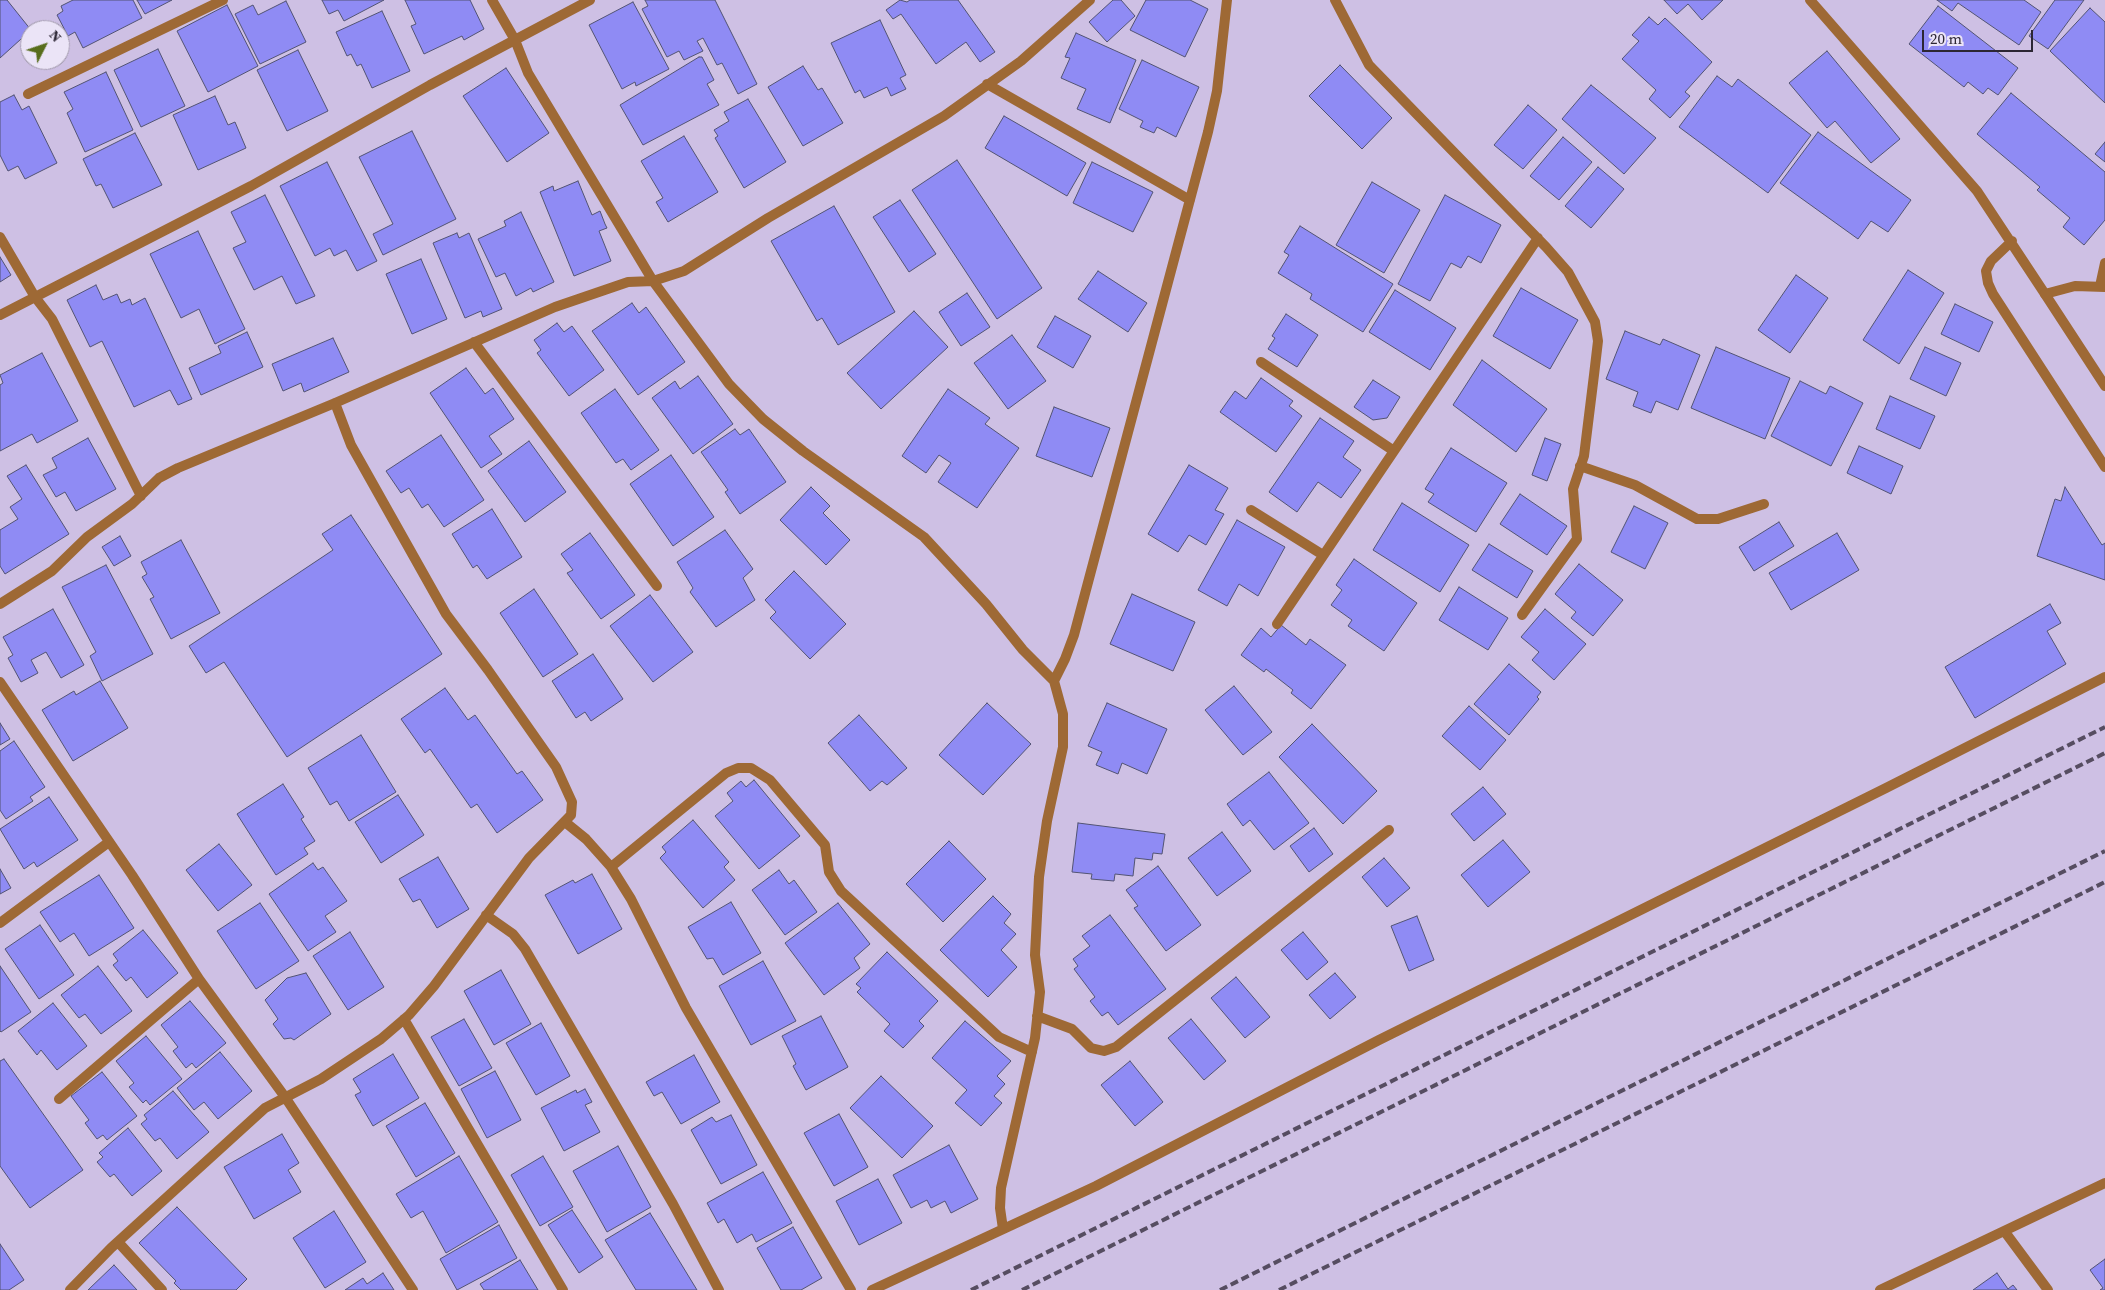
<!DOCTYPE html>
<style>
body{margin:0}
#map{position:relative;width:2105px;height:1290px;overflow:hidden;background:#cec0e4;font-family:"Source Serif 4",serif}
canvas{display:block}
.north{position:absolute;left:20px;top:20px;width:50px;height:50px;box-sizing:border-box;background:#ebe4f7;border:1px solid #9f98a9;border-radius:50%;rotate:49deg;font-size:14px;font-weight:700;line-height:20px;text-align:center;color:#2c2634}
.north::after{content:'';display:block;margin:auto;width:18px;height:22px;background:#586d1c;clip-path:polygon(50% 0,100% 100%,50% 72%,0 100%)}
.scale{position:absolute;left:1922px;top:30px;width:111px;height:22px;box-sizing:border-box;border:2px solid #2c2634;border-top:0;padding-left:6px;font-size:15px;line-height:18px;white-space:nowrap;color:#2c2634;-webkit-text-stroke:4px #ebe4f7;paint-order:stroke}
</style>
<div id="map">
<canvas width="2105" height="1290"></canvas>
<div class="north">N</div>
<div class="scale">20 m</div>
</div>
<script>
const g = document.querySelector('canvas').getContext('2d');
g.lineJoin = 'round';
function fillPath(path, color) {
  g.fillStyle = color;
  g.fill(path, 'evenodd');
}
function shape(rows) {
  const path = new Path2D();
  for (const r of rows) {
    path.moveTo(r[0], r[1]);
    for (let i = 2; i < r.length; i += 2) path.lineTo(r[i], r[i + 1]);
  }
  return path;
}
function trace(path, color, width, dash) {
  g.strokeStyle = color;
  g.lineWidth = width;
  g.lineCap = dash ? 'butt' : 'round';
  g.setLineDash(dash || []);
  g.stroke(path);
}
const building = shape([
 [0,0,7,0,31,30,0,58,0,0],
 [73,0,133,0,142,18,83,48,75,32,68,36,57,15,63,11,61,6,73,0],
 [137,0,172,0,145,14,137,0],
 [322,0,384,0,344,21,338,10,329,14,322,0],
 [405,0,470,0,484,29,464,40,462,36,424,54,411,26,416,24,405,0],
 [645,0,715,0,757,84,738,94,722,63,717,65,703,38,697,41,703,51,684,60,679,51,667,57,642,9,648,6,645,0],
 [900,0,907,2,910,0,958,0,995,52,980,62,966,42,936,64,901,14,893,19,886,10,900,0],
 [1113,0,1121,0,1135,16,1107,42,1089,22,1113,0],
 [1146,0,1190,0,1208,9,1185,57,1130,30,1146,0],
 [1664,0,1723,0,1702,20,1688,4,1677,14,1664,0],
 [1937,0,2024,0,2041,12,2019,45,1958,3,1952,11,1937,0],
 [2055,0,2084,0,2048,49,2029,36,2055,0],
 [286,1,306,42,260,64,235,14,253,5,258,15,286,1],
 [633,2,669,69,636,86,635,82,622,89,589,25,633,2],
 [227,5,258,66,208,92,177,31,227,5],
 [1938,6,2018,68,1998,95,1988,88,1983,94,1968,82,1964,87,1909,44,1938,6],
 [2090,8,2105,22,2105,103,2050,51,2090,8],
 [382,11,410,71,372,88,361,64,357,66,351,54,347,56,336,32,382,11],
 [1649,17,1658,25,1665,18,1712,62,1685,92,1690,96,1670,118,1649,99,1656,90,1622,59,1639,41,1632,35,1649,17],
 [880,20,906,75,900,78,906,89,891,96,887,87,864,98,860,90,855,93,831,43,880,20],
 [1076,33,1136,60,1110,123,1077,109,1086,89,1061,78,1070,58,1065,57,1076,33],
 [158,49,185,106,141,127,114,70,158,49],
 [298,50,328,111,287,131,257,70,298,50],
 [1827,51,1900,139,1871,163,1835,121,1827,128,1789,83,1827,51],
 [699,57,702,57,714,80,707,84,719,105,643,145,620,105,699,57],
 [1142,60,1199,87,1176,137,1157,127,1154,133,1140,127,1143,121,1119,109,1142,60],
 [1340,65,1392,118,1362,149,1309,96,1340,65],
 [803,66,818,90,822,88,843,123,803,146,768,87,803,66],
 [506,68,549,133,507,162,463,96,506,68],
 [106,72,133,130,85,152,67,113,73,109,64,92,106,72],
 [1717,76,1732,87,1738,79,1811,135,1768,193,1679,127,1717,76],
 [1591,85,1656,138,1624,174,1562,119,1591,85],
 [2011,93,2105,172,2105,220,2084,245,2063,227,2070,218,2037,190,2040,187,1977,134,2011,93],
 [14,95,22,110,29,106,57,163,25,179,18,166,8,171,0,155,0,102,14,95],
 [215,96,228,125,235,122,246,148,198,170,173,115,215,96],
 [748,99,786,162,744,188,715,138,718,136,714,130,729,121,724,112,748,99],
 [1528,105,1557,130,1523,169,1494,145,1528,105],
 [1004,116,1086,163,1067,196,985,148,1004,116],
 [412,131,456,219,383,255,373,234,393,224,359,157,412,131],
 [1818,132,1911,200,1888,232,1871,221,1858,239,1780,183,1818,132],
 [135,133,162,185,113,208,101,184,96,186,83,159,135,133],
 [684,136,718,192,668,222,656,202,663,198,641,161,684,136],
 [1563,137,1592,162,1559,200,1530,176,1563,137],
 [2105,142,2105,162,2095,154,2105,142],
 [957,160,1042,288,997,319,912,190,957,160],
 [327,162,377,261,357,271,346,250,334,256,330,248,315,256,280,186,327,162],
 [1092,162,1153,192,1133,232,1073,203,1092,162],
 [1598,167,1624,189,1591,228,1565,206,1598,167],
 [578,181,592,215,600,211,605,224,607,228,599,231,611,261,574,276,540,192,553,186,554,191,578,181],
 [1372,182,1420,210,1384,273,1336,245,1372,182],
 [265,195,315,296,296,304,282,276,254,290,233,248,246,242,231,212,265,195],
 [1445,195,1501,225,1481,263,1468,256,1461,268,1451,263,1430,301,1398,284,1445,195],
 [900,200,936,254,909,272,873,217,900,200],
 [834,206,895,312,838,345,822,318,817,321,771,241,834,206],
 [521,212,554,282,533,292,531,288,516,296,505,273,496,277,478,239,506,226,504,221,521,212],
 [1300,226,1393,284,1363,332,1310,299,1312,294,1278,273,1289,255,1284,252,1300,226],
 [198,231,245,329,215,344,199,309,181,318,150,254,198,231],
 [457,233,459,238,469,233,502,309,483,317,481,311,465,318,433,243,457,233],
 [0,257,11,275,0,282,0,257],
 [421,259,447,319,412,334,386,274,421,259],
 [1908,270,1944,293,1899,364,1863,340,1908,270],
 [1098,271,1147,303,1128,332,1078,299,1098,271],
 [1796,275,1828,298,1790,353,1758,330,1796,275],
 [96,285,103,300,117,294,121,303,130,299,132,305,145,298,192,399,178,405,170,390,134,407,102,341,90,347,67,300,96,285],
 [1521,288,1578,320,1550,369,1493,336,1521,288],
 [1395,290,1456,328,1430,370,1369,332,1395,290],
 [967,293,990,327,961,346,939,312,967,293],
 [632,303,639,313,646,307,685,362,638,395,592,331,632,303],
 [1955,304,1993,322,1979,352,1941,334,1955,304],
 [914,311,948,347,881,409,847,373,914,311],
 [1286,314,1318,335,1297,367,1268,349,1275,338,1272,336,1286,314],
 [1055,316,1091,336,1073,368,1037,347,1055,316],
 [557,323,564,332,572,326,604,370,569,396,537,353,541,350,534,340,557,323],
 [1625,331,1660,345,1663,339,1700,355,1678,410,1656,401,1651,413,1633,406,1638,392,1606,379,1625,331],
 [247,332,263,367,201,395,189,368,221,353,218,346,247,332],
 [1012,335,1046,381,1008,409,974,363,1012,335],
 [333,338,349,372,304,392,301,383,283,391,272,364,333,338],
 [1716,347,1790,378,1765,439,1691,408,1716,347],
 [1925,347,1961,363,1946,396,1910,379,1925,347],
 [42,353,78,421,37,443,32,434,0,451,0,385,3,383,0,375,42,353],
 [1482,360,1547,409,1516,452,1453,405,1482,360],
 [466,368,485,394,493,388,514,419,489,436,502,454,481,468,430,393,466,368],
 [698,376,733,424,693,454,652,398,675,381,680,389,698,376],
 [1261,378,1293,401,1289,406,1302,416,1276,452,1220,412,1235,391,1246,399,1261,378],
 [1373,380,1400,397,1387,418,1373,420,1354,407,1373,380],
 [1800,381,1826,394,1830,386,1863,403,1831,466,1771,436,1800,381],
 [615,389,659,450,631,470,623,459,616,463,581,413,615,389],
 [948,389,990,418,985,424,1019,448,977,508,938,482,951,463,939,455,926,473,902,456,948,389],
 [1890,396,1935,416,1920,449,1876,429,1890,396],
 [1054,407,1110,428,1092,477,1036,456,1054,407],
 [1320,418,1354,441,1343,457,1361,470,1341,498,1318,482,1297,512,1269,492,1320,418],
 [735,429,740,435,749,429,786,482,740,514,725,492,728,490,701,452,735,429],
 [441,435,484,500,444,527,428,504,422,508,409,488,401,493,386,471,441,435],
 [88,438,116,489,76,511,65,492,56,497,43,475,57,468,52,458,88,438],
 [1545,438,1561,444,1547,481,1532,475,1545,438],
 [529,441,566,492,525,522,488,471,529,441],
 [1859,446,1903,466,1891,494,1847,473,1859,446],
 [1451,448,1507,483,1476,532,1428,502,1434,494,1425,489,1451,448],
 [671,455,714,517,673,546,630,484,671,455],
 [26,465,69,534,5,574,0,566,0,530,18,519,10,507,22,499,7,476,26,465],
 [1189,465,1228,488,1215,510,1224,514,1206,545,1189,535,1178,552,1148,534,1189,465],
 [811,487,830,506,823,513,850,540,826,565,780,520,811,487],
 [2065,487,2102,545,2105,543,2105,580,2037,556,2055,499,2061,501,2065,487],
 [1520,494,1567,526,1547,555,1500,524,1520,494],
 [1402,503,1469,545,1440,592,1373,550,1402,503],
 [1634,506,1668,523,1645,569,1611,552,1634,506],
 [492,509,522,557,487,579,477,565,473,568,452,534,492,509],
 [351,515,442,654,287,757,224,662,206,673,189,646,333,550,322,534,351,515],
 [1237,520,1285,547,1258,596,1239,584,1227,606,1198,590,1237,520],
 [1779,522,1794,546,1754,571,1739,547,1779,522],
 [725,530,753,569,743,578,755,600,716,627,690,592,693,588,677,562,725,530],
 [590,533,635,595,601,619,567,573,573,570,561,554,590,533],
 [1837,533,1859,570,1791,610,1769,573,1837,533],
 [120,536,131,556,114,566,102,547,120,536],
 [181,540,220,613,171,639,150,599,154,597,142,577,147,574,141,562,181,540],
 [1489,544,1533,571,1517,598,1472,570,1489,544],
 [1354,559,1417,603,1384,651,1348,626,1352,620,1331,605,1342,590,1336,585,1354,559],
 [1579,564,1623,600,1593,636,1571,618,1576,612,1555,594,1579,564],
 [106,565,153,654,102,681,90,656,96,652,62,587,106,565],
 [794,571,846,624,810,659,770,618,776,612,765,600,794,571],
 [1459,587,1508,618,1488,650,1439,620,1459,587],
 [534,589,578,654,543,677,500,613,534,589],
 [1132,594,1195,622,1173,671,1110,644,1132,594],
 [650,595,693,652,653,682,610,626,650,595],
 [2050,604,2061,623,2047,631,2066,664,1975,718,1945,667,2050,604],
 [53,609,84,665,61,678,46,652,31,660,38,673,21,682,8,658,13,655,3,637,53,609],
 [1545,609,1586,644,1554,680,1532,660,1539,652,1521,637,1545,609],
 [1281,625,1306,645,1310,639,1346,665,1311,709,1291,693,1293,690,1266,669,1264,672,1241,655,1261,628,1271,637,1281,625],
 [593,654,623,699,591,721,585,712,576,718,552,681,593,654],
 [1509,664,1541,692,1537,697,1539,699,1509,735,1474,704,1509,664],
 [100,681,128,728,73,761,42,710,74,691,76,695,100,681],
 [1234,686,1272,732,1243,755,1205,710,1234,686],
 [445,688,468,720,475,715,517,774,522,771,543,800,497,833,477,804,471,808,430,749,425,753,401,719,445,688],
 [987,703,1031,744,983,795,939,755,987,703],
 [1107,703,1167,729,1147,774,1122,763,1118,774,1096,765,1102,752,1088,746,1107,703],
 [1469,706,1506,740,1480,770,1442,736,1469,706],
 [859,715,907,768,887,785,882,781,870,791,828,743,859,715],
 [0,723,10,739,0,745,0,723],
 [1312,724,1377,791,1343,824,1279,757,1312,724],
 [361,735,396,792,349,821,337,801,330,805,308,768,361,735],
 [14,741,45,787,30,797,33,801,6,819,0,810,0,751,14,741],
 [1269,772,1309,823,1274,850,1250,820,1243,826,1227,804,1269,772],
 [754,780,800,836,759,869,715,816,733,801,727,793,741,781,746,787,754,780],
 [283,784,304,817,301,819,315,841,304,848,308,854,276,875,237,814,283,784],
 [1483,787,1506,814,1474,841,1451,814,1483,787],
 [398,795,424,835,381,863,355,822,398,795],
 [49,797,78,840,37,867,34,862,24,869,0,829,49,797],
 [693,820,729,862,724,867,735,880,703,908,660,858,666,852,662,847,693,820],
 [1078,823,1165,834,1162,854,1153,853,1152,860,1135,858,1133,876,1115,874,1114,881,1091,879,1092,874,1072,872,1078,823],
 [1314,828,1333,854,1309,872,1290,846,1314,828],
 [1222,832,1251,871,1217,896,1188,858,1222,832],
 [1503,840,1530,872,1488,907,1461,875,1503,840],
 [949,841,986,879,943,922,906,884,949,841],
 [219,844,252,885,218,911,186,870,219,844],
 [438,857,469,909,437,928,420,899,413,902,399,879,438,857],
 [1384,858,1410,888,1387,907,1362,877,1384,858],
 [313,863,318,870,323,867,347,901,325,916,336,932,308,951,269,894,313,863],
 [1158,866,1201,925,1166,951,1134,908,1138,906,1126,890,1158,866],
 [0,869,11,888,0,894,0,869],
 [779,870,789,884,794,880,817,912,785,935,752,890,779,870],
 [592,874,622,929,578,954,545,895,573,880,575,883,592,874],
 [99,875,134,928,89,956,74,933,60,942,40,912,99,875],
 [993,896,1011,914,1004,923,1016,934,1001,950,1017,967,988,997,940,950,993,896],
 [731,902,761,953,723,975,713,958,707,959,688,927,731,902],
 [260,903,299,961,256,989,217,931,260,903],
 [838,903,870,944,854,958,860,968,824,995,785,943,838,903],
 [1110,915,1166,989,1118,1025,1108,1012,1102,1016,1090,1001,1095,997,1074,969,1078,966,1073,959,1090,946,1082,936,1110,915],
 [1417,916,1434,960,1409,971,1391,926,1417,916],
 [40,925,74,975,39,999,5,949,40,925],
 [143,930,178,973,147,998,131,977,126,981,113,965,118,961,113,954,143,930],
 [350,932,384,987,348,1010,313,956,350,932],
 [1303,932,1328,962,1307,980,1281,950,1303,932],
 [887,952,938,1001,919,1021,924,1026,903,1048,884,1031,890,1024,857,992,861,988,856,984,887,952],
 [763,961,796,1021,751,1045,719,986,763,961],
 [0,966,31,1012,1,1032,0,1031,0,966],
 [98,966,132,1011,101,1034,85,1014,79,1018,61,995,98,966],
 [501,970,531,1024,494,1045,464,991,501,970],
 [306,973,331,1014,294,1040,291,1038,284,1039,273,1024,278,1019,265,1000,287,978,306,973],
 [1335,973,1356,997,1330,1019,1309,995,1335,973],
 [1236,977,1270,1017,1245,1038,1211,998,1236,977],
 [190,1001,226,1043,196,1068,192,1063,186,1068,173,1051,178,1047,161,1025,190,1001],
 [53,1003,87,1046,57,1070,41,1050,37,1055,18,1031,53,1003],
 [821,1016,848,1067,806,1090,793,1066,796,1064,782,1036,821,1016],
 [464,1019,492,1068,459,1086,431,1037,464,1019],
 [1191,1019,1226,1061,1204,1080,1168,1038,1191,1019],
 [965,1021,1011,1061,997,1076,1005,1084,994,1096,1002,1103,981,1126,955,1103,967,1090,932,1058,965,1021],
 [541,1023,570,1076,536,1095,506,1043,541,1023],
 [146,1036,182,1079,150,1105,146,1100,143,1103,129,1087,134,1083,116,1061,146,1036],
 [220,1052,252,1091,218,1119,204,1102,194,1110,177,1088,220,1052],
 [393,1054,419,1098,373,1126,355,1095,361,1092,353,1079,393,1054],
 [694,1055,720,1102,681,1124,662,1092,654,1096,646,1082,694,1055],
 [4,1059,83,1170,30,1208,0,1166,0,1061,4,1059],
 [1130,1061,1163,1102,1135,1126,1101,1085,1130,1061],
 [495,1071,521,1120,487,1138,461,1089,495,1071],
 [102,1072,137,1116,107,1140,103,1135,97,1139,85,1123,89,1120,71,1096,102,1072],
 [881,1076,933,1126,902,1158,850,1108,881,1076],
 [585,1089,592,1102,585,1105,600,1132,564,1151,541,1108,576,1090,577,1093,585,1089],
 [173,1091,209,1132,177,1159,160,1138,155,1141,141,1124,147,1119,144,1115,173,1091],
 [425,1103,455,1153,416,1177,386,1126,425,1103],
 [839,1114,868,1167,834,1186,804,1133,839,1114],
 [731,1115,757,1165,721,1184,691,1130,712,1117,716,1122,731,1115],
 [128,1128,162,1171,132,1196,114,1174,110,1177,97,1162,103,1157,99,1153,128,1128],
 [282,1134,299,1163,288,1170,301,1192,254,1219,224,1167,282,1134],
 [949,1145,978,1199,951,1213,945,1201,931,1208,927,1200,911,1208,893,1175,949,1145],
 [618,1146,651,1207,607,1232,573,1171,618,1146],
 [459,1156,498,1222,446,1253,423,1211,411,1218,396,1194,459,1156],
 [543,1156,573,1207,540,1226,511,1175,543,1156],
 [763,1172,792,1223,756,1242,752,1234,737,1243,724,1219,718,1223,707,1203,763,1172],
 [878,1179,902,1223,859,1245,836,1201,878,1179],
 [177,1207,247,1279,236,1290,181,1290,174,1283,176,1281,139,1243,177,1207],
 [572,1210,603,1257,579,1273,548,1225,572,1210],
 [334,1211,366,1262,325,1288,293,1238,334,1211],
 [650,1213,697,1290,636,1290,605,1240,650,1213],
 [499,1225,517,1258,457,1290,440,1259,499,1225],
 [793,1227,822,1278,801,1290,781,1290,757,1248,793,1227],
 [0,1244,24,1280,9,1290,0,1290,0,1244],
 [2105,1259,2105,1290,2100,1290,2103,1288,2090,1270,2105,1259],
 [520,1260,538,1290,484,1290,480,1284,520,1260],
 [114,1265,137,1290,88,1290,114,1265],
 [383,1273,394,1290,345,1290,363,1278,367,1284,383,1273],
 [1997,1273,2008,1289,2013,1285,2017,1290,1973,1290,1997,1273]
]);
const minor = shape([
 [492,0,515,40,528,73,653,281,729,384,763,419,803,451,924,537,986,604,1023,650,1054,681,1063,714,1063,747,1047,821,1039,877,1035,955,1040,992,1035,1038,1001,1188,1000,1208,1003,1229],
 [1335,0,1369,65,1546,247,1568,272,1595,322,1598,341,1594,375,1584,456,1573,489,1577,539,1522,615],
 [1810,0,1977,191,2045,294,2075,286,2105,287],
 [987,84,1190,200],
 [28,94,223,0],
 [0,237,35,297,52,319,141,496],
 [2012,241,1991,261,1986,271,1988,283,1993,294,2105,467],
 [2100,286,2105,263],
 [0,315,251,186,430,85,590,0],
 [474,342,657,586],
 [1261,362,1394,451],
 [1580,466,1635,485,1697,519,1718,519,1764,504],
 [1251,510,1323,555],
 [0,604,52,571,87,537,132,504,159,478,178,468,335,403,555,307,628,282,653,281,684,271,768,218,944,116,1021,61,1090,0],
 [1277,624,1538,238],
 [1054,681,1065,659,1074,635,1208,132,1217,91,1227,0],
 [0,682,132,875,199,979,285,1097,413,1290],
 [565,822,586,839,611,867,631,899,686,1008,851,1290],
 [611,867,726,773,738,768,751,768,770,780,825,845,829,872,841,891,999,1037,1032,1052],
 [486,915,513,934,525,949,673,1204,719,1290],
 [0,923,109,842],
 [1037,1016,1072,1029,1091,1048,1104,1051,1116,1047,1389,830],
 [404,1019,563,1290],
 [59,1099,199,979],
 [2005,1232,2048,1290],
 [118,1242,162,1290],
 [70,1290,111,1248,265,1108,321,1079,381,1039,409,1015,434,986,529,858,571,815,572,802,556,767,488,670,446,614,351,445,335,403],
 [872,1290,1096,1186,1379,1040,1886,788,2105,677],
 [1880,1290,2105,1183]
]);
const tertiary = shape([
 [2045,294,2105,386]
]);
const rail = shape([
 [971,1290,2105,727],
 [1022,1290,2105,753],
 [1220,1290,2105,851],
 [1279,1290,2105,882]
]);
fillPath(building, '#8f8bf4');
trace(building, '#525373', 1);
trace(minor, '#9e6935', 10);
trace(tertiary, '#9e6935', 10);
trace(rail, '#564d61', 4, [8, 4]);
</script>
